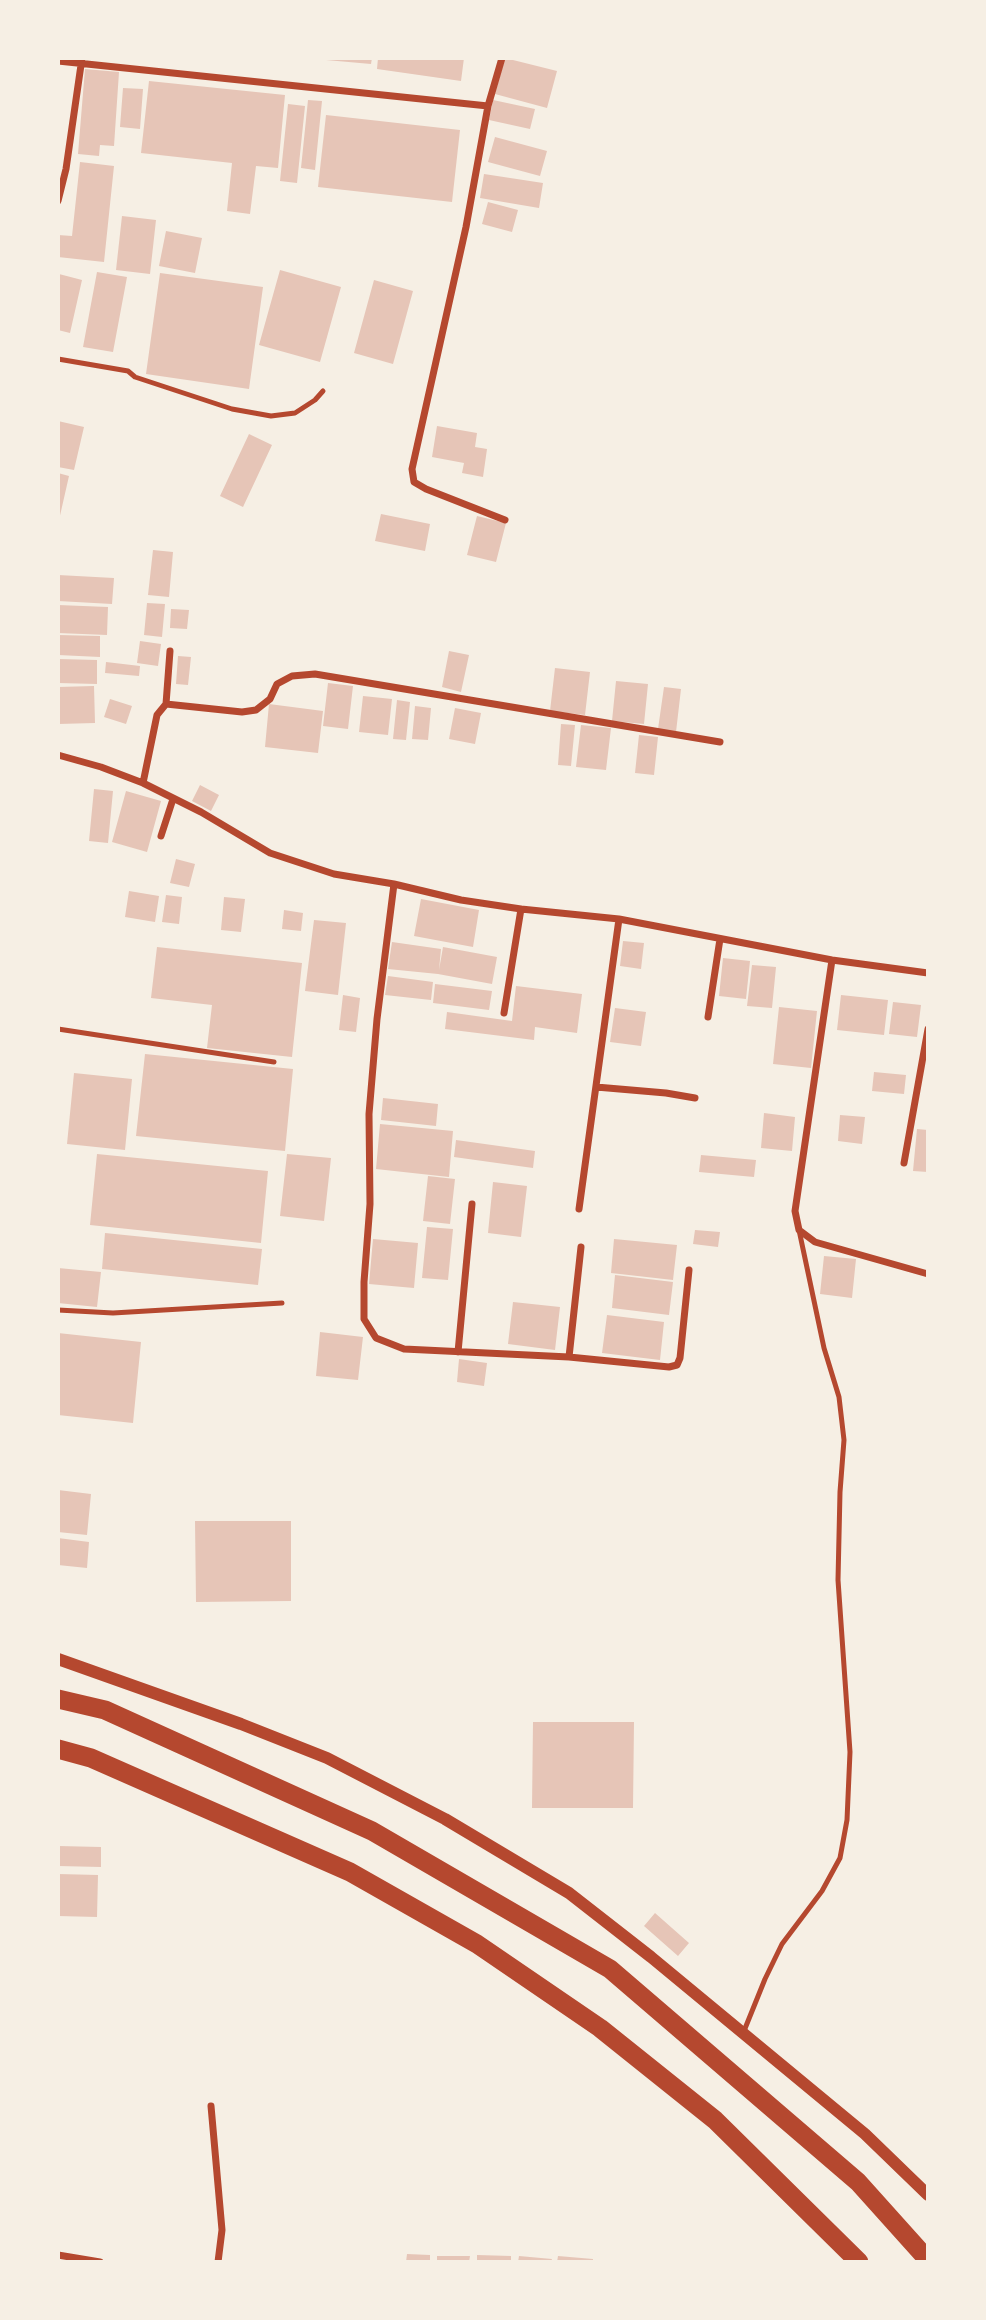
<!DOCTYPE html>
<style>
body{margin:0}
#map{position:relative;width:986px;height:2320px;overflow:hidden;background:#f6efe4;font-family:"PT Sans",sans-serif}
canvas{display:block}
.frame{position:absolute;inset:0;border:60px solid #f6efe4;pointer-events:none}
</style>
<div id="map">
<canvas width="986" height="2320"></canvas>
<div class="frame"></div>
</div>
<script>
const g = document.querySelector('canvas').getContext('2d');
g.lineJoin = 'round';
function fillPath(path, color) {
  g.fillStyle = color;
  g.fill(path, 'evenodd');
}
function shape(rows) {
  const path = new Path2D();
  for (const r of rows) {
    path.moveTo(r[0], r[1]);
    for (let i = 2; i < r.length; i += 2) path.lineTo(r[i], r[i + 1]);
  }
  return path;
}
function trace(path, color, width, dash) {
  g.strokeStyle = color;
  g.lineWidth = width;
  g.lineCap = dash ? 'butt' : 'round';
  g.setLineDash(dash || []);
  g.stroke(path);
}
const building = shape([
 [326,58,372,58,371,64,326,60],
 [378,58,464,58,461,81,377,69],
 [505,58,557,71,547,108,495,94],
 [85,69,119,72,114,146,100,145,99,156,78,154],
 [149,81,285,95,278,168,256,166,250,214,227,211,232,163,141,153],
 [123,88,143,89,140,129,120,127],
 [308,100,322,101,315,170,301,168],
 [493,100,535,109,530,129,489,120],
 [288,104,305,106,297,183,280,181],
 [326,115,460,130,452,202,318,187],
 [495,137,547,151,540,176,488,162],
 [80,162,114,166,104,262,58,257,58,235,72,236],
 [484,174,543,183,539,208,480,198],
 [488,202,518,210,512,232,482,224],
 [122,216,156,220,150,274,116,270],
 [166,231,202,238,195,273,159,266],
 [280,270,341,287,320,362,259,345],
 [97,272,127,277,113,352,83,347],
 [160,273,263,287,249,389,146,374],
 [59,274,82,280,70,333,58,330],
 [374,280,413,291,393,364,354,353],
 [58,421,84,427,74,470,58,467],
 [437,426,477,433,475,447,487,449,483,477,462,473,464,463,432,457],
 [249,434,272,445,243,507,220,496],
 [58,473,69,476,59,520,58,520],
 [381,514,430,524,425,551,375,541],
 [477,516,506,523,496,562,467,555],
 [153,550,173,552,169,597,148,595],
 [58,575,114,578,112,604,58,601],
 [147,603,165,604,162,637,144,635],
 [58,605,108,607,107,635,58,633],
 [171,609,189,610,187,629,170,628],
 [58,635,100,636,100,657,58,655],
 [140,641,161,644,158,666,137,663],
 [449,651,469,655,461,692,442,687],
 [178,656,191,657,188,685,176,684],
 [58,659,97,660,97,684,58,683],
 [106,662,140,666,139,676,105,673],
 [555,668,590,672,585,715,550,711],
 [616,681,648,684,644,724,612,721],
 [328,683,353,686,348,729,323,726],
 [94,686,95,723,58,724,58,687],
 [664,687,681,689,676,732,658,729],
 [363,696,392,699,388,735,359,732],
 [110,699,132,706,126,724,104,717],
 [397,700,410,702,406,740,393,739],
 [269,704,323,711,318,753,265,747],
 [415,706,431,708,428,740,412,739],
 [455,708,481,713,475,744,449,739],
 [561,724,575,725,571,766,558,765],
 [581,725,611,728,606,770,576,767],
 [639,735,658,737,654,775,635,773],
 [200,785,219,795,211,811,192,801],
 [94,789,113,791,108,843,89,841],
 [126,791,161,801,147,852,112,842],
 [176,859,195,864,189,887,170,883],
 [129,891,159,896,155,922,125,917],
 [166,895,182,897,179,924,162,922],
 [224,897,245,899,241,932,221,930],
 [421,899,479,910,473,947,414,936],
 [284,910,303,913,301,931,282,929],
 [314,920,346,923,338,995,305,991],
 [623,941,644,943,641,969,620,966],
 [392,942,441,949,439,970,443,947,497,957,492,984,438,974,388,969],
 [157,947,302,963,292,1057,207,1048,212,1005,151,998],
 [723,958,750,961,746,999,719,996],
 [752,965,776,967,772,1008,747,1006],
 [388,976,433,982,431,1000,385,995],
 [435,984,492,991,489,1010,433,1003],
 [516,986,582,994,577,1033,535,1027,534,1040,445,1029,447,1012,512,1021],
 [343,995,360,998,356,1032,339,1030],
 [841,995,888,1000,884,1035,837,1030],
 [893,1002,921,1005,917,1037,889,1034],
 [779,1007,817,1011,811,1068,773,1064],
 [615,1008,646,1012,641,1046,610,1042],
 [145,1054,293,1069,285,1151,136,1136],
 [874,1072,906,1075,904,1094,872,1091],
 [74,1073,132,1079,125,1150,67,1144],
 [383,1098,438,1104,436,1126,381,1120],
 [764,1113,795,1117,792,1151,761,1148],
 [840,1115,865,1117,862,1144,838,1141],
 [380,1124,453,1131,449,1177,376,1169],
 [917,1129,928,1130,928,1172,913,1171],
 [456,1140,535,1151,533,1168,454,1157],
 [97,1154,268,1171,261,1243,90,1225],
 [287,1154,331,1158,324,1221,280,1216],
 [701,1155,756,1160,754,1177,699,1172],
 [428,1176,455,1179,450,1224,423,1221],
 [493,1182,527,1186,521,1237,488,1233],
 [427,1227,453,1229,448,1280,422,1278],
 [695,1230,720,1232,718,1247,693,1244],
 [105,1233,262,1249,258,1285,102,1269],
 [373,1239,418,1243,414,1288,369,1284],
 [614,1239,677,1245,673,1280,611,1273],
 [824,1256,856,1259,852,1298,820,1294],
 [58,1268,101,1272,97,1307,58,1303],
 [615,1275,673,1282,669,1315,612,1308],
 [513,1302,560,1307,555,1350,508,1344],
 [607,1315,664,1322,660,1360,602,1353],
 [320,1332,363,1337,358,1380,316,1376],
 [58,1333,141,1342,133,1423,58,1415],
 [459,1359,487,1363,484,1386,457,1382],
 [58,1490,91,1494,87,1535,58,1532],
 [195,1521,291,1521,291,1601,196,1602],
 [58,1538,89,1542,87,1568,58,1565],
 [533,1722,634,1722,633,1808,532,1808],
 [58,1846,101,1847,101,1867,58,1866],
 [58,1874,98,1875,97,1917,58,1916],
 [655,1913,689,1943,678,1956,644,1926],
 [407,2254,430,2255,430,2262,406,2262],
 [477,2255,511,2256,511,2262,477,2262],
 [437,2256,470,2256,469,2262,437,2262],
 [519,2256,552,2259,551,2262,518,2262],
 [558,2256,593,2259,593,2262,557,2262]
]);
const service = shape([
 [58,359,128,371,135,377,232,409,271,416,295,413,315,400,323,391],
 [58,1029,274,1062],
 [58,1310,113,1313,282,1303],
 [744,2031,765,1979,782,1944,822,1891,840,1858,847,1820,850,1752,838,1580,840,1492,844,1440,839,1397,824,1348,799,1230]
]);
const minor = shape([
 [58,61,488,106,502,58],
 [488,106,466,227,412,469,414,482,426,489,505,520],
 [58,201,66,169,82,58],
 [166,704,170,651],
 [58,755,101,767,143,783,201,812,270,853,334,874,394,884,461,900,521,909,619,919,832,960,928,973],
 [143,783,157,715,166,704,242,712,256,710,270,699,277,684,292,676,315,674,720,742],
 [161,836,173,799],
 [394,884,377,1019,369,1114,370,1204,364,1282,364,1319,376,1338,404,1349,569,1357,581,1247],
 [832,960,795,1211,799,1230,815,1242,928,1274],
 [504,1013,521,909],
 [708,1017,720,939],
 [596,1087,666,1093,695,1098],
 [904,1163,928,1029],
 [579,1209,619,919],
 [458,1352,472,1204],
 [569,1357,669,1367,677,1365,680,1358,689,1270],
 [211,2106,222,2230,218,2262],
 [58,2255,100,2262]
]);
const tertiary = shape([
 [58,1659,241,1724,327,1758,445,1819,569,1893,651,1957,865,2134,928,2195]
]);
const trunk = shape([
 [58,1699,105,1710,372,1831,610,1969,858,2182,928,2260],
 [58,1749,91,1758,350,1872,477,1944,600,2028,715,2120,859,2262]
]);
fillPath(building, '#e6c5b7');
trace(service, '#b5482f', 5);
trace(minor, '#b5482f', 7);
trace(tertiary, '#b5482f', 12);
trace(trunk, '#b5482f', 19);
</script>
